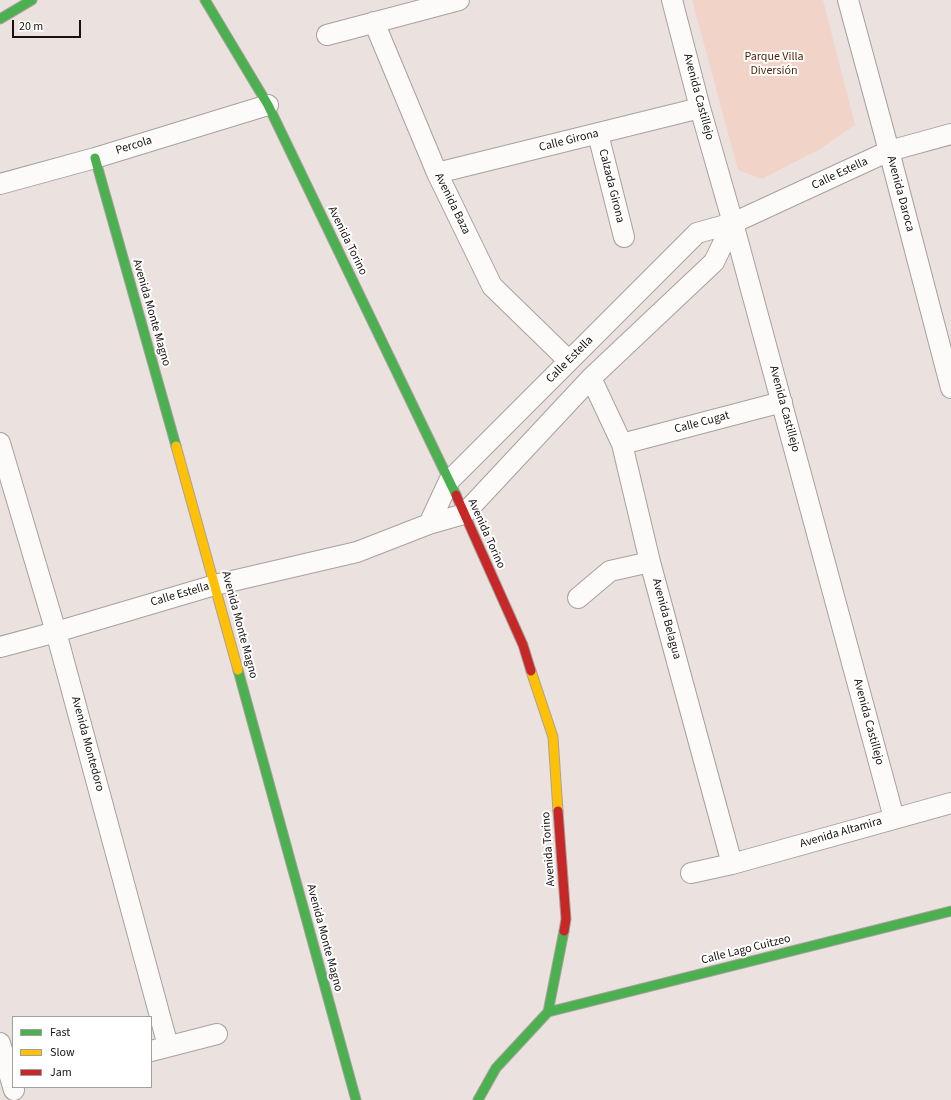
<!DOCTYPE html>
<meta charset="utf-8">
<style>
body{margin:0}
#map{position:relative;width:951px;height:1100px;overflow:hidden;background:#ebe2df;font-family:"Source Sans 3",sans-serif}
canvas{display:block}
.legend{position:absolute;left:12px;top:1016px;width:140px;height:72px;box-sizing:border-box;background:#fff;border:1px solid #a2a09f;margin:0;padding:5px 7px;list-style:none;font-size:12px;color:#171210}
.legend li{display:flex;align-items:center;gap:8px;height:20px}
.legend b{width:20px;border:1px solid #a2a09f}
.scale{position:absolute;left:12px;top:20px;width:69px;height:18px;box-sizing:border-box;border:2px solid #171210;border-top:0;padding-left:5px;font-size:12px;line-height:14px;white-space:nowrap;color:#171210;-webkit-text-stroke:3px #fff;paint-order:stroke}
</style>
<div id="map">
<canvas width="951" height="1100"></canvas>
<ul class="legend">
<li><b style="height:5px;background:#4caf50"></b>Fast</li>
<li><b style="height:5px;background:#ffc107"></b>Slow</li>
<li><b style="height:5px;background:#c62828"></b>Jam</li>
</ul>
<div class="scale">20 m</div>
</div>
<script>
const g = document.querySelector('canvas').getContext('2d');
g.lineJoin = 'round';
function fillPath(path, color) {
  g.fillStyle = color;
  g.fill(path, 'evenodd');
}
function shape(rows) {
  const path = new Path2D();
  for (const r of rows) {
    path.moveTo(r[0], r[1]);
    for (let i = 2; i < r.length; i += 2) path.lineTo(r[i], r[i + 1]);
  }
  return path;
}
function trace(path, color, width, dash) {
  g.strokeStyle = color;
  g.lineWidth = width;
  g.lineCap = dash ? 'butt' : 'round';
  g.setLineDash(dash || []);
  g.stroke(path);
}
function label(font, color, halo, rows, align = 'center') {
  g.font = font + ' "Source Sans 3",sans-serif';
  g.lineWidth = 4;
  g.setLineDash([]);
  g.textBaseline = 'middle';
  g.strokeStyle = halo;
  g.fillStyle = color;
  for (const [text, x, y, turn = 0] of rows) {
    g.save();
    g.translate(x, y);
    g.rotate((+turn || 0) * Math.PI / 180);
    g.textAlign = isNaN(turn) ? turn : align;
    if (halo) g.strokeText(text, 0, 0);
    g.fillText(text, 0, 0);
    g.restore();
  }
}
const green = shape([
 [692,0,823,0,855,125,820,149,762,179,738,170]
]);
const street = shape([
 [672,0,700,108,733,223,894,818],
 [848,0,889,151,951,388],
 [374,22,437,173,492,286,569,361],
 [327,35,459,0],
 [598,134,624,237],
 [437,173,700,108],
 [0,184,95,158,268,105],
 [591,378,622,444,650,562,732,864],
 [0,443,56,632,168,1046],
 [622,444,782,402],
 [429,524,449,481,697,233,733,223,889,151,951,134],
 [578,598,610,571,650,562],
 [0,647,56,632,215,585,357,552,429,524,464,514,591,378,714,262,733,223],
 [691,873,732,864,951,803],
 [0,1043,14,1090],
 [151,1051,217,1034]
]);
const fast = shape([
 [205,0,268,105,456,495],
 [0,19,32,0],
 [95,158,176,446],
 [238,670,356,1100],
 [548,1012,951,911],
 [478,1100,496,1068,548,1012,564,931]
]);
const slow = shape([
 [176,446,238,670],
 [531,671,553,737,558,811]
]);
const jam = shape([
 [456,495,523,645,531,671],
 [558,811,566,919,564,931]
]);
const parkNames = [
 ["Parque Villa",774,57],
 ["Diversión",774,71]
];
const streetNames = [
 ["Avenida Castillejo",698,97,75],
 ["Calle Girona",569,141,-14],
 ["Percola",134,146,-17],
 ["Calle Estella",840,174,-25],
 ["Calzada Girona",611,186,76],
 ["Avenida Daroca",900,194,75],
 ["Avenida Baza",452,204,64],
 ["Avenida Torino",347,241,64],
 ["Avenida Monte Magno",151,313,74],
 ["Calle Estella",570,360,-45],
 ["Avenida Castillejo",784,409,75],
 ["Calle Cugat",702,423,-15],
 ["Avenida Torino",486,534,66],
 ["Calle Estella",180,595,-16],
 ["Avenida Belagua",666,619,75],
 ["Avenida Monte Magno",239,625,75],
 ["Avenida Castillejo",868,722,75],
 ["Avenida Montedoro",87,744,75],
 ["Avenida Altamira",841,833,-16],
 ["Avenida Torino",549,849,-94],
 ["Avenida Monte Magno",324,938,75],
 ["Calle Lago Cuitzeo",746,950,-14]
];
fillPath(green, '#f1d4c7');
trace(street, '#a7a19e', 22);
trace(fast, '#a7a19e', 11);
trace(slow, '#a7a19e', 11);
trace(jam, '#a7a19e', 11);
trace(street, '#fcfbfa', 20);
trace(fast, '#4caf50', 9);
trace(slow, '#ffc107', 9);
trace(jam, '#c62828', 9);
label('12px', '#4f1f02', '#fff', parkNames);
label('12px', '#171210', '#fff', streetNames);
</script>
